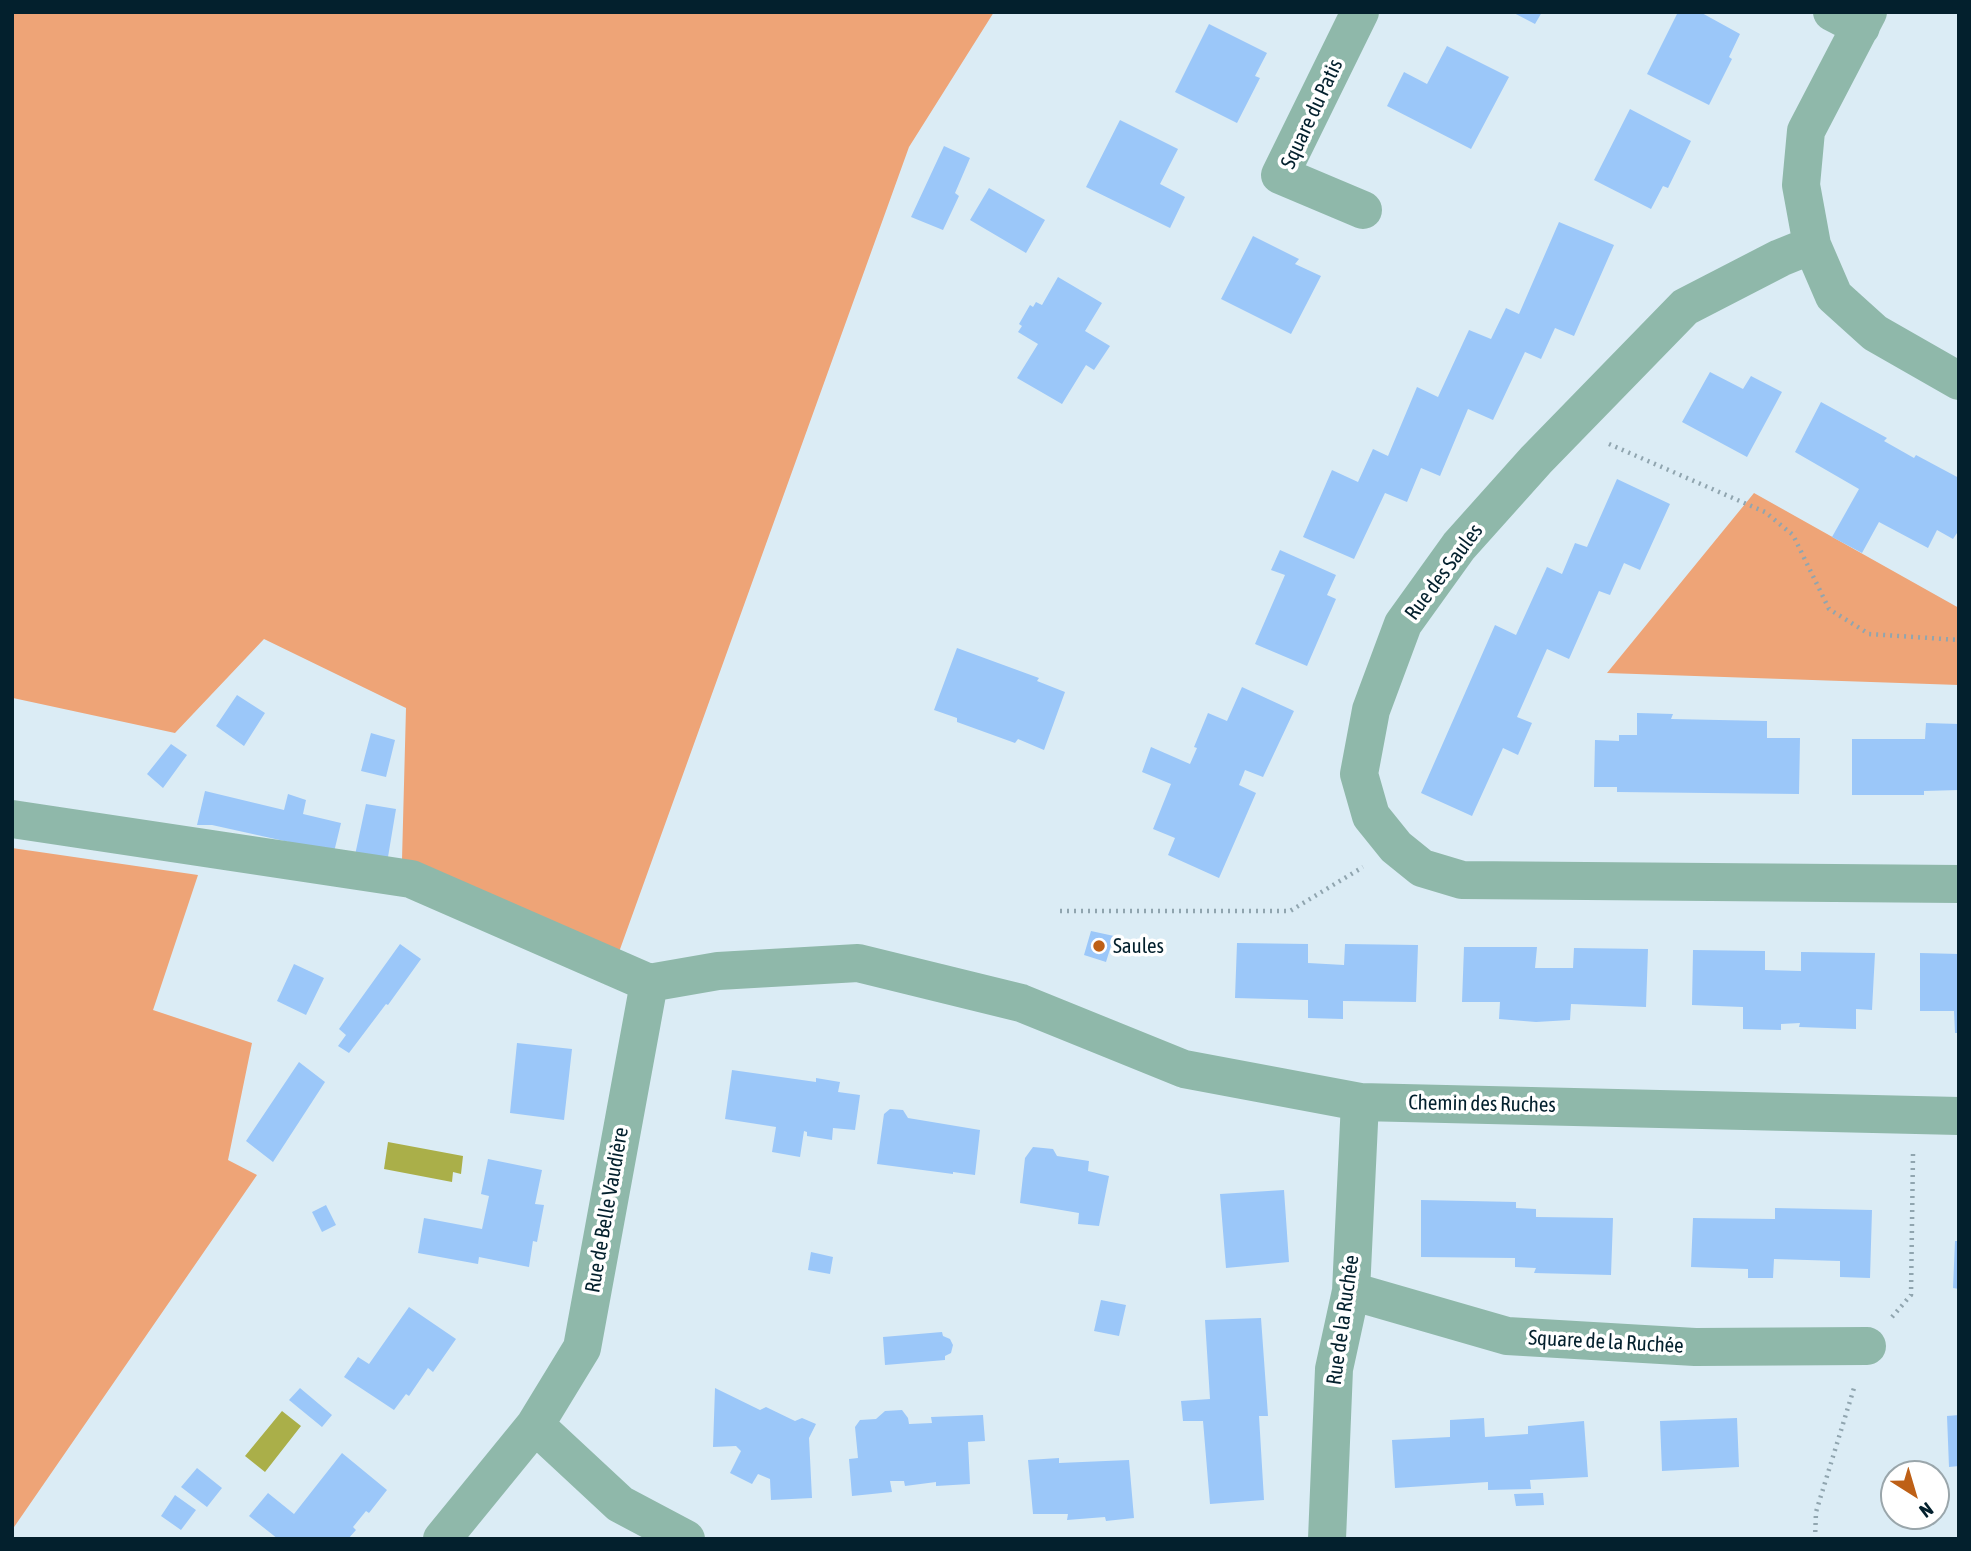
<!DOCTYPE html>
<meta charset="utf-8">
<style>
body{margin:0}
#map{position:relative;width:1971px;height:1551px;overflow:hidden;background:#dbecf5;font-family:"Asap Condensed",sans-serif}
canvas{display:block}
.frame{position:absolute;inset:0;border:14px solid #03202d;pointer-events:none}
.north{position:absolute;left:1880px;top:1460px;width:70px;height:70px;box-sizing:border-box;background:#fff;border:2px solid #9aa6ab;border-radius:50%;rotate:143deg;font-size:19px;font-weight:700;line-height:28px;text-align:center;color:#03202d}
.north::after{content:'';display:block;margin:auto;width:24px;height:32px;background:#be6016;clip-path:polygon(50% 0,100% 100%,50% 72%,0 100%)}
</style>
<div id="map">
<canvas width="1971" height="1551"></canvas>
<div class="frame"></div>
<div class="north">N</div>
</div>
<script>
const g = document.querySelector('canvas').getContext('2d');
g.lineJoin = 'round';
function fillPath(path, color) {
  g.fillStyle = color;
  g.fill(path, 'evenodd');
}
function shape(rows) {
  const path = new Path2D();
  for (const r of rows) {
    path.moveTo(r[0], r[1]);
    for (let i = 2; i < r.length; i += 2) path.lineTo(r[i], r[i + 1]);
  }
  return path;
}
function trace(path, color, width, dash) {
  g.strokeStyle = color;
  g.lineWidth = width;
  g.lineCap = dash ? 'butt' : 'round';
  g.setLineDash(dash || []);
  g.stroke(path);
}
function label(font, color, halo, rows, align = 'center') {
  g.font = font + ' "Asap Condensed",sans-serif';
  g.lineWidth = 7;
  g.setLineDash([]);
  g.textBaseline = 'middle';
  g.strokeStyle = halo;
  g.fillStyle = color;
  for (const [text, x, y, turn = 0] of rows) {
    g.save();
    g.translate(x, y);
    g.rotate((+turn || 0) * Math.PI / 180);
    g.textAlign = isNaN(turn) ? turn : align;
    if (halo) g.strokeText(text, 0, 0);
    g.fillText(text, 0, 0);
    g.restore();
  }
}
const green = shape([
 [12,12,994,12,909,147,619,952,402,860,406,708,264,639,175,733,13,698],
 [1754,493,1959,608,1959,685,1607,673],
 [12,848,198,875,153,1010,252,1043,228,1160,257,1175,12,1530]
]);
const water = shape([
 [388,1142,463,1156,461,1174,453,1172,452,1182,384,1169],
 [282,1411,301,1426,265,1472,245,1456]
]);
const building = shape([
 [1512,12,1542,12,1535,24],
 [1678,12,1700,12,1740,34,1729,57,1732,59,1709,105,1647,74],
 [1209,24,1267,53,1255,76,1260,78,1237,123,1175,92],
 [1447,46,1509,77,1471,149,1387,106,1404,72,1427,84],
 [1630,109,1691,141,1668,188,1663,186,1651,209,1594,180],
 [1120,120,1178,149,1160,184,1185,197,1170,228,1086,187],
 [944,146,970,158,955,193,959,196,943,230,911,217],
 [989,188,1045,220,1026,253,970,220],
 [1559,222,1614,245,1574,336,1555,328,1541,359,1525,352,1493,420,1468,409,1440,476,1421,468,1407,502,1385,493,1354,559,1303,537,1332,470,1358,482,1373,449,1388,456,1417,387,1438,397,1469,330,1491,339,1506,308,1519,314],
 [1253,236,1299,259,1295,264,1321,276,1291,334,1221,299],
 [1058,277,1102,303,1085,331,1110,346,1094,370,1086,365,1062,404,1017,378,1038,344,1018,332,1022,326,1019,324,1030,305,1033,307,1036,302,1042,305],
 [1710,372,1743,389,1751,376,1782,392,1747,457,1682,422],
 [1821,402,1887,438,1884,441,1914,458,1916,455,1959,478,1959,530,1953,539,1937,530,1928,548,1879,522,1862,553,1832,537,1859,489,1795,452],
 [1617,479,1670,504,1640,570,1624,563,1610,595,1599,591,1569,659,1547,649,1517,717,1532,723,1518,755,1503,748,1472,816,1421,793,1495,625,1516,635,1547,567,1562,574,1575,543,1587,547],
 [1280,550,1336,575,1327,595,1336,599,1307,666,1255,644,1285,575,1271,570],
 [957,648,1039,678,1037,681,1065,692,1044,750,1018,739,1015,743,957,722,957,718,934,710],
 [1242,687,1294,711,1263,777,1245,770,1239,785,1256,793,1219,878,1168,855,1175,838,1153,829,1171,784,1142,772,1151,747,1190,764,1197,748,1194,747,1208,713,1227,721],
 [237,695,265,713,244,746,216,726],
 [1637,713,1673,714,1671,719,1767,721,1767,738,1800,738,1799,794,1617,792,1617,787,1594,787,1595,740,1619,741,1619,735,1637,735],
 [1926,723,1959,724,1959,790,1924,791,1924,795,1852,795,1852,739,1925,739],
 [371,733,395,740,386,777,361,771],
 [171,744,187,755,163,788,147,774],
 [205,791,284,810,288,794,306,800,303,814,341,823,334,852,212,825,197,825],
 [366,804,396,809,387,863,355,855],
 [1091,931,1114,936,1106,962,1084,955],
 [1237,943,1308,944,1308,963,1344,965,1345,944,1418,945,1416,1002,1343,1001,1343,1019,1308,1018,1308,1000,1235,998],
 [400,944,421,959,388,1005,386,1004,349,1053,338,1046,346,1035,339,1029],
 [1464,947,1537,947,1535,968,1573,968,1574,948,1648,949,1646,1007,1571,1004,1570,1020,1536,1022,1499,1019,1500,1002,1462,1002],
 [1693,950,1765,951,1765,970,1801,971,1801,952,1875,953,1872,1010,1856,1009,1856,1029,1799,1027,1800,1023,1781,1024,1781,1030,1743,1029,1743,1007,1692,1005],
 [1920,953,1959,954,1959,1033,1955,1033,1954,1011,1920,1011],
 [294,964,324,978,306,1015,277,1001],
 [517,1043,572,1049,564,1120,510,1113],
 [299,1062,325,1082,273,1162,246,1141],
 [732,1070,816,1082,816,1078,840,1082,838,1092,860,1095,855,1130,833,1128,832,1140,807,1136,807,1132,804,1131,800,1157,772,1152,776,1127,725,1119],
 [890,1109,903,1110,908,1118,980,1130,975,1175,953,1172,953,1174,877,1164,884,1114],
 [1033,1147,1053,1149,1057,1156,1089,1161,1088,1171,1109,1176,1099,1226,1078,1224,1079,1213,1020,1203,1025,1158],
 [488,1159,542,1170,535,1204,544,1205,537,1242,533,1241,529,1267,479,1257,478,1264,418,1253,424,1218,482,1229,489,1196,481,1194],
 [1284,1190,1289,1262,1226,1268,1220,1194],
 [1421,1200,1516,1202,1516,1208,1536,1209,1536,1217,1613,1218,1611,1275,1534,1273,1536,1268,1515,1267,1515,1258,1421,1257],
 [326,1205,336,1225,322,1232,312,1212],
 [1775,1208,1872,1210,1870,1278,1840,1277,1840,1261,1774,1259,1773,1278,1748,1278,1748,1269,1691,1267,1693,1218,1775,1219],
 [1955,1241,1959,1241,1959,1289,1953,1288],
 [811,1252,833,1257,830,1274,808,1270],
 [1101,1300,1126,1305,1119,1336,1094,1331],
 [409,1307,456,1339,433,1372,428,1368,409,1396,406,1394,394,1410,344,1377,358,1357,369,1364],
 [1261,1318,1268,1416,1259,1416,1264,1500,1210,1504,1203,1421,1183,1421,1181,1401,1210,1399,1205,1320],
 [942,1332,943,1336,950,1339,953,1345,951,1353,945,1356,945,1360,885,1365,883,1337],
 [300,1388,332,1415,322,1427,289,1400],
 [715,1388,760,1410,766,1407,795,1421,802,1418,816,1424,809,1438,812,1498,771,1500,770,1479,758,1474,752,1484,730,1473,741,1451,736,1446,713,1447],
 [902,1410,908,1418,909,1424,932,1423,931,1417,983,1415,985,1441,968,1442,970,1484,936,1486,936,1482,905,1486,904,1481,890,1481,892,1492,852,1496,849,1459,858,1458,855,1427,860,1420,876,1419,885,1411],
 [1959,1415,1959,1466,1949,1467,1947,1416],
 [1484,1418,1485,1437,1528,1434,1528,1426,1584,1421,1588,1477,1530,1480,1531,1489,1488,1490,1488,1482,1395,1488,1392,1440,1450,1437,1450,1420],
 [1737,1418,1739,1467,1662,1471,1660,1421],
 [342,1453,387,1490,369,1513,366,1511,353,1527,356,1530,348,1539,278,1539,249,1516,268,1493,294,1514],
 [1059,1458,1059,1463,1129,1460,1134,1518,1106,1521,1105,1517,1067,1520,1068,1514,1033,1514,1028,1460],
 [197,1468,222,1488,207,1507,181,1487],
 [1543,1493,1544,1505,1516,1506,1514,1494],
 [175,1495,196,1510,181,1530,161,1516]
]);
const path = shape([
 [1609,444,1765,512,1793,535,1829,609,1869,634,1959,640],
 [1060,911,1290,911,1363,867],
 [1892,1317,1911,1295,1913,1154],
 [1815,1539,1816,1512,1854,1388]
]);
const minor = shape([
 [1360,12,1280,175,1363,210],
 [1832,12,1861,27],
 [1868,12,1806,131,1801,185,1812,245,1834,296,1875,333,1959,381],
 [1812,245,1780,258,1685,307,1536,460,1459,546,1403,624,1371,710,1359,774,1371,816,1396,847,1422,868,1462,880,1959,884],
 [12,819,411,879,649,983,718,971,858,963,1021,1003,1184,1069,1360,1102,1959,1116],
 [1351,1291,1507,1336,1695,1347,1867,1346],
 [535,1425,620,1504,686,1539],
 [442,1539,535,1425,582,1348,649,983],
 [1327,1539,1334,1369,1351,1291,1360,1102]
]);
const markers = [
 [1099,946,7,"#be6016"]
];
const streetNames = [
 ["Square du Patis",1312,114,-65],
 ["Rue des Saules",1444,572,-53],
 ["Chemin des Ruches",1482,1104,1],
 ["Rue de Belle Vaudière",607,1210,-80],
 ["Rue de la Ruchée",1343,1320,-82],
 ["Square de la Ruchée",1606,1342,3]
];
const poiNames = [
 ["Saules",1113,946]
];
fillPath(green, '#eea477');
fillPath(water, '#aaaf49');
fillPath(building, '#9bc7f9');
trace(path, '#90a5af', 4.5, [2, 5]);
trace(minor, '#8fb8aa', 38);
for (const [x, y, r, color] of markers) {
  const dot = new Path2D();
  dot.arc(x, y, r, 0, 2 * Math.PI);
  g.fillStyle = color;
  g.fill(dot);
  trace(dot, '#fff', 2.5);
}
label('21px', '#03202d', '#fff', streetNames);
label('21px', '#03202d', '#fff', poiNames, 'left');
</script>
